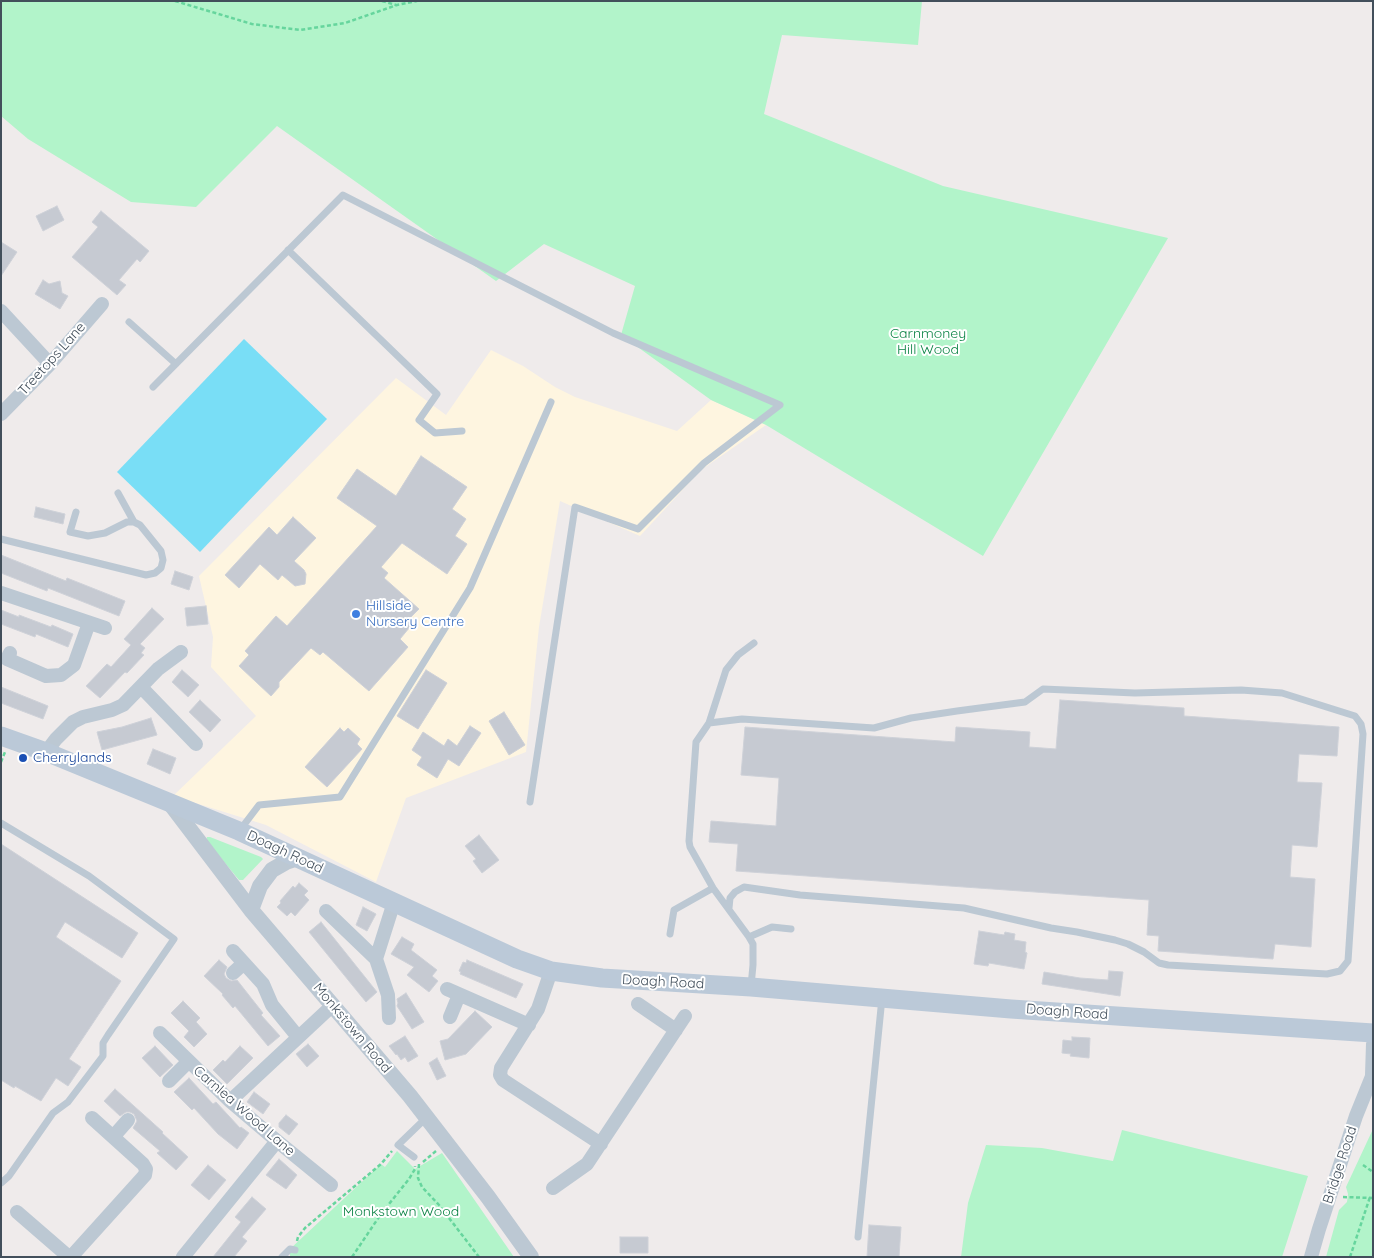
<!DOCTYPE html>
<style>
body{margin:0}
#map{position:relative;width:1374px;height:1258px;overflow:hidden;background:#efebeb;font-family:Quicksand,sans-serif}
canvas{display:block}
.frame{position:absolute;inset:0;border:2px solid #424f5b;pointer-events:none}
</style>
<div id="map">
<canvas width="1374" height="1258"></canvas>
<div class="frame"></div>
</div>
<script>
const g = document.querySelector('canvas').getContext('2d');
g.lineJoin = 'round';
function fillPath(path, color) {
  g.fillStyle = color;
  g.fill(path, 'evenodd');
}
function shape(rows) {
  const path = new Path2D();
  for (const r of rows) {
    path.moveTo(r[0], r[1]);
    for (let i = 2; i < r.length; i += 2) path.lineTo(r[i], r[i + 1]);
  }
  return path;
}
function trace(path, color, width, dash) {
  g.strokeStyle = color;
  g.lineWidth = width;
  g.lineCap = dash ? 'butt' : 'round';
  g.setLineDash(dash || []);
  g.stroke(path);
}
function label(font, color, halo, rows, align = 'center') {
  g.font = font + ' Quicksand,sans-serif';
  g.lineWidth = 4;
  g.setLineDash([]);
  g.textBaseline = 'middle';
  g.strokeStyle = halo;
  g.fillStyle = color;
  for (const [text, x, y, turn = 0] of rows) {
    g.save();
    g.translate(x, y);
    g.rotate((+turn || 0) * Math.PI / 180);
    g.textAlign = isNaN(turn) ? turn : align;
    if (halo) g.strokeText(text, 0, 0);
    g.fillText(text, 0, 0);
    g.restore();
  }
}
const commercial = shape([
 [491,350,523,366,555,387,575,397,677,431,711,400,766,425,701,470,640,536,560,501,539,627,526,752,406,798,376,882,266,825,173,796,256,716,211,667,213,637,199,576,396,378,446,415]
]);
const green = shape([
 [1,1,922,1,918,45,782,35,764,114,943,186,1168,238,983,556,766,425,711,400,621,335,635,286,544,244,496,281,277,126,196,207,131,202,28,139,1,116],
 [207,837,210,837,261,857,263,859,243,880,239,880,206,840],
 [1373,1129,1373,1257,1326,1257,1339,1210,1347,1202,1348,1194,1346,1187],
 [1122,1130,1308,1176,1282,1257,961,1257,968,1203,986,1145,1042,1148,1113,1161],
 [397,1151,415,1169,442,1153,514,1257,290,1257,290,1249,381,1164,385,1167]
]);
const water = shape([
 [244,339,327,419,200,552,117,472]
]);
const building = shape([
 [57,206,64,220,43,231,36,216,57,206],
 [101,211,149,251,140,262,137,259,119,280,126,285,117,295,72,257,98,227,92,222,101,211],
 [1,242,17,252,1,276,1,242],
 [43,280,49,284,60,281,62,293,68,296,60,309,35,294,43,280],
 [421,456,467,487,452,509,466,519,455,536,467,544,447,574,402,543,381,567,388,573,384,578,419,609,410,618,414,622,400,639,408,647,369,691,323,652,320,655,311,648,279,682,279,687,271,696,239,666,249,655,245,651,276,616,287,626,377,526,337,498,357,469,396,496,421,456],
 [36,507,65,514,63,524,34,517,36,507],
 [293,517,316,538,294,561,304,570,306,574,305,584,295,586,282,575,278,580,260,564,239,588,225,575,269,527,277,535,293,517],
 [1,555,66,581,67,578,125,601,119,616,48,588,47,591,1,573,1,555],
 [175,571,193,577,189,590,171,584,175,571],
 [206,606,208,624,187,626,185,608,206,606],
 [152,608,164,619,140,644,145,648,141,653,144,655,127,673,125,672,100,698,86,686,107,664,111,667,131,645,124,639,152,608],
 [1,610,19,617,19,615,51,627,52,625,73,634,68,647,36,634,35,637,1,624,1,610],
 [182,670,199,685,188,697,172,682,182,670],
 [426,670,447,683,418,729,397,716,426,670],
 [1,687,48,706,43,719,1,703,1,687],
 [200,700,221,720,210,732,189,712,200,700],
 [1060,700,1184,708,1184,716,1339,727,1337,756,1299,754,1297,782,1322,783,1317,847,1292,845,1290,877,1315,879,1311,947,1275,944,1273,959,1158,951,1159,936,1147,935,1149,900,736,871,738,844,709,842,711,821,776,826,779,778,741,775,745,727,955,742,956,727,1030,732,1029,747,1056,749,1060,700],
 [504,712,525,745,509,755,489,721,504,712],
 [151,718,157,735,102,750,97,732,122,727,151,718],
 [470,726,481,733,459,766,448,759,437,778,417,765,422,757,412,750,423,732,444,746,448,739,457,746,470,726],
 [340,728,344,732,348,728,360,739,357,744,362,749,327,787,305,767,340,728],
 [153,749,176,758,170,774,147,764,153,749],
 [479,835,499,860,482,873,473,861,476,859,465,846,479,835],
 [1,844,138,933,122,958,65,922,56,937,121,981,69,1059,81,1067,68,1086,56,1078,41,1101,15,1086,14,1088,1,1080,1,844],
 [299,883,308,891,304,895,309,900,295,916,291,912,287,916,277,907,281,903,280,901,293,886,295,888,299,883],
 [363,907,376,914,367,931,356,925,363,907],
 [321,922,377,992,366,1002,309,932,321,922],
 [979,931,1004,935,1005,932,1015,934,1014,940,1026,942,1025,952,1027,953,1024,969,989,963,988,966,974,964,979,931],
 [402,937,414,944,411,950,437,970,432,976,438,981,429,992,407,975,414,967,391,954,402,937],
 [219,960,227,967,224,974,226,978,231,981,237,980,263,1013,261,1015,280,1036,268,1046,235,1006,233,1008,222,995,223,994,204,976,219,960],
 [467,960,523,984,516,998,460,974,461,972,459,971,463,962,466,963,467,960],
 [1109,971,1123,972,1120,996,1042,984,1044,972,1080,978,1108,980,1109,971],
 [406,993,424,1022,412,1029,397,1006,398,1003,397,999,406,993],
 [183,1001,200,1018,196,1022,207,1034,194,1047,184,1037,189,1031,171,1013,183,1001],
 [475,1011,492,1027,466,1054,445,1060,440,1041,448,1039,475,1011],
 [405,1036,418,1056,408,1062,405,1057,401,1060,397,1054,396,1055,389,1046,405,1036],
 [1072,1037,1090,1038,1089,1058,1070,1056,1071,1054,1062,1053,1063,1040,1072,1041,1072,1037],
 [308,1044,319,1056,307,1067,296,1054,308,1044],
 [155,1046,173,1065,160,1077,142,1058,155,1046],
 [240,1046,253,1058,227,1084,213,1070,223,1060,225,1062,240,1046],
 [437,1058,446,1076,437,1080,429,1063,437,1058],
 [189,1078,213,1104,216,1102,240,1128,241,1127,249,1133,237,1149,218,1134,194,1108,192,1110,174,1092,189,1078],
 [115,1089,163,1132,162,1133,188,1157,176,1170,157,1153,160,1151,133,1128,137,1121,134,1114,130,1112,126,1112,120,1116,104,1101,115,1089],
 [254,1092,270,1104,263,1114,247,1102,254,1092],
 [286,1115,298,1124,289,1135,279,1127,279,1123,286,1115],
 [279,1159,297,1175,286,1189,266,1175,279,1159],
 [208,1165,226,1180,209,1200,191,1185,208,1165],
 [252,1197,266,1209,242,1237,247,1241,234,1257,213,1257,241,1222,235,1217,252,1197],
 [869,1225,901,1227,899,1257,867,1257,869,1225],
 [620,1237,648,1237,648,1253,620,1253,620,1237]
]);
const path = shape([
 [175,1,252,24,300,30,345,23,397,5,417,1],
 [382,1,396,5],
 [1,762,5,752],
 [423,1162,436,1151],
 [419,1164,418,1178,422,1187,439,1205,479,1257],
 [1363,1165,1373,1172],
 [1343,1197,1373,1198],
 [297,1241,298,1237,305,1228,381,1164,392,1151],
 [352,1257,381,1214,409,1179,415,1169,415,1166],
 [1350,1257,1370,1197]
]);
const service = shape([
 [288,250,437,394,419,420,435,433,462,431],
 [129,322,176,364],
 [153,387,343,195,613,333,780,405,704,463,638,529,575,507,530,802],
 [118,493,134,522],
 [1,539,146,575,155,573,161,568,163,560,161,551,140,525,134,522,127,522,105,533,88,536,70,532,76,512],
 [709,723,726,670,738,655,754,643],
 [1,823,89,876,174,939,108,1035,103,1043,103,1056,68,1102,53,1113,9,1176,1,1183],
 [240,830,259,805,340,797,470,588,551,402],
 [729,908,730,898,735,892,744,887,800,895,964,908,1051,928,1077,932,1115,940,1128,944,1144,952,1159,963,1168,965,1327,974,1340,971,1348,961,1363,734,1361,724,1355,716,1282,693,1241,690,1135,693,1043,689,1025,702,957,711,911,718,874,728,742,719,709,723,696,742,689,841,690,847,713,888,749,937,753,944,753,965,751,986],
 [670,934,674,910,713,888],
 [749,937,772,927,791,929],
 [414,1157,398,1145,426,1118],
 [858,1237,882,998],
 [282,1257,290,1249,295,1250]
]);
const minor = shape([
 [1,311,50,364],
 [1,414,50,364,102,304],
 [1,593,105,628],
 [10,653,7,659,46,676,61,675,74,665,89,623],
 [141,687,196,744],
 [46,752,56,739,73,722,83,717,112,710,123,705,158,669,181,652],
 [326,911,376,959,388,995,389,1018],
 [233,951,263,984,272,1005,298,1037],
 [376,959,394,902],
 [551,971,538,1009,501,1068,500,1075,503,1080,601,1144],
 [233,973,244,963],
 [447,989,529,1025],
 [638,1004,676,1030],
 [450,1017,459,995],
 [160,1033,230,1101,277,1141,331,1185],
 [1372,1075,1373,1044],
 [169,1081,188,1062],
 [230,1101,333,1005],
 [113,1137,128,1120],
 [553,1188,587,1164,685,1016],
 [17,1212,69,1257],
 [71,1257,145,1175,146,1169,143,1164,92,1118],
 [183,1257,277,1141],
 [1311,1257,1319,1229,1356,1116,1373,1074]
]);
const tertiary = shape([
 [169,802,251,910,410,1096,488,1197,531,1257],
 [251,910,260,886,272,870,286,862,298,858]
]);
const secondary = shape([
 [1,736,46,752,239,831,517,959,551,971,602,978,751,987,1011,1009,1373,1033]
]);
const markers = [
 [356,614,5,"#3f7fe0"],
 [23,758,5,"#1a4fb4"]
];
const parkNames = [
 ["Carnmoney",928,334],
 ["Hill Wood",928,350],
 ["Monkstown Wood",401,1212]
];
const streetNames = [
 ["Treetops Lane",52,359,-48],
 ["Doagh Road",285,852,25],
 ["Doagh Road",663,982,3],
 ["Doagh Road",1067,1012,4],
 ["Monkstown Road",352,1028,50],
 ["Carnlea Wood Lane",244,1111,41],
 ["Bridge Road",1340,1165,-72]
];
const shopNames = [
 ["Hillside",366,606],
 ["Nursery Centre",366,622]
];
const transitNames = [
 ["Cherrylands",33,758]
];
fillPath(commercial, '#fef5e0');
fillPath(green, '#b2f4ca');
fillPath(water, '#79def6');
fillPath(building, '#c6cad2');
trace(building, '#ced1d8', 1);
trace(path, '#66d59d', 2.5, [4, 2.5]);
trace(service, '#bcc8d3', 7);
trace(minor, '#bcc8d3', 14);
trace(tertiary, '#bcc8d3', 16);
trace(secondary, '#bbc9d8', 19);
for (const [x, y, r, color] of markers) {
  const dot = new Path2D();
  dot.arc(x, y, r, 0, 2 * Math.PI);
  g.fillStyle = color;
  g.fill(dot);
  trace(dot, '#fff', 2);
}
label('14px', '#0b8345', '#fff', parkNames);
label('14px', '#424f5b', '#fff', streetNames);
label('14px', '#366cbe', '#fff', shopNames, 'left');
label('14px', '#164399', '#fff', transitNames, 'left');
</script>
